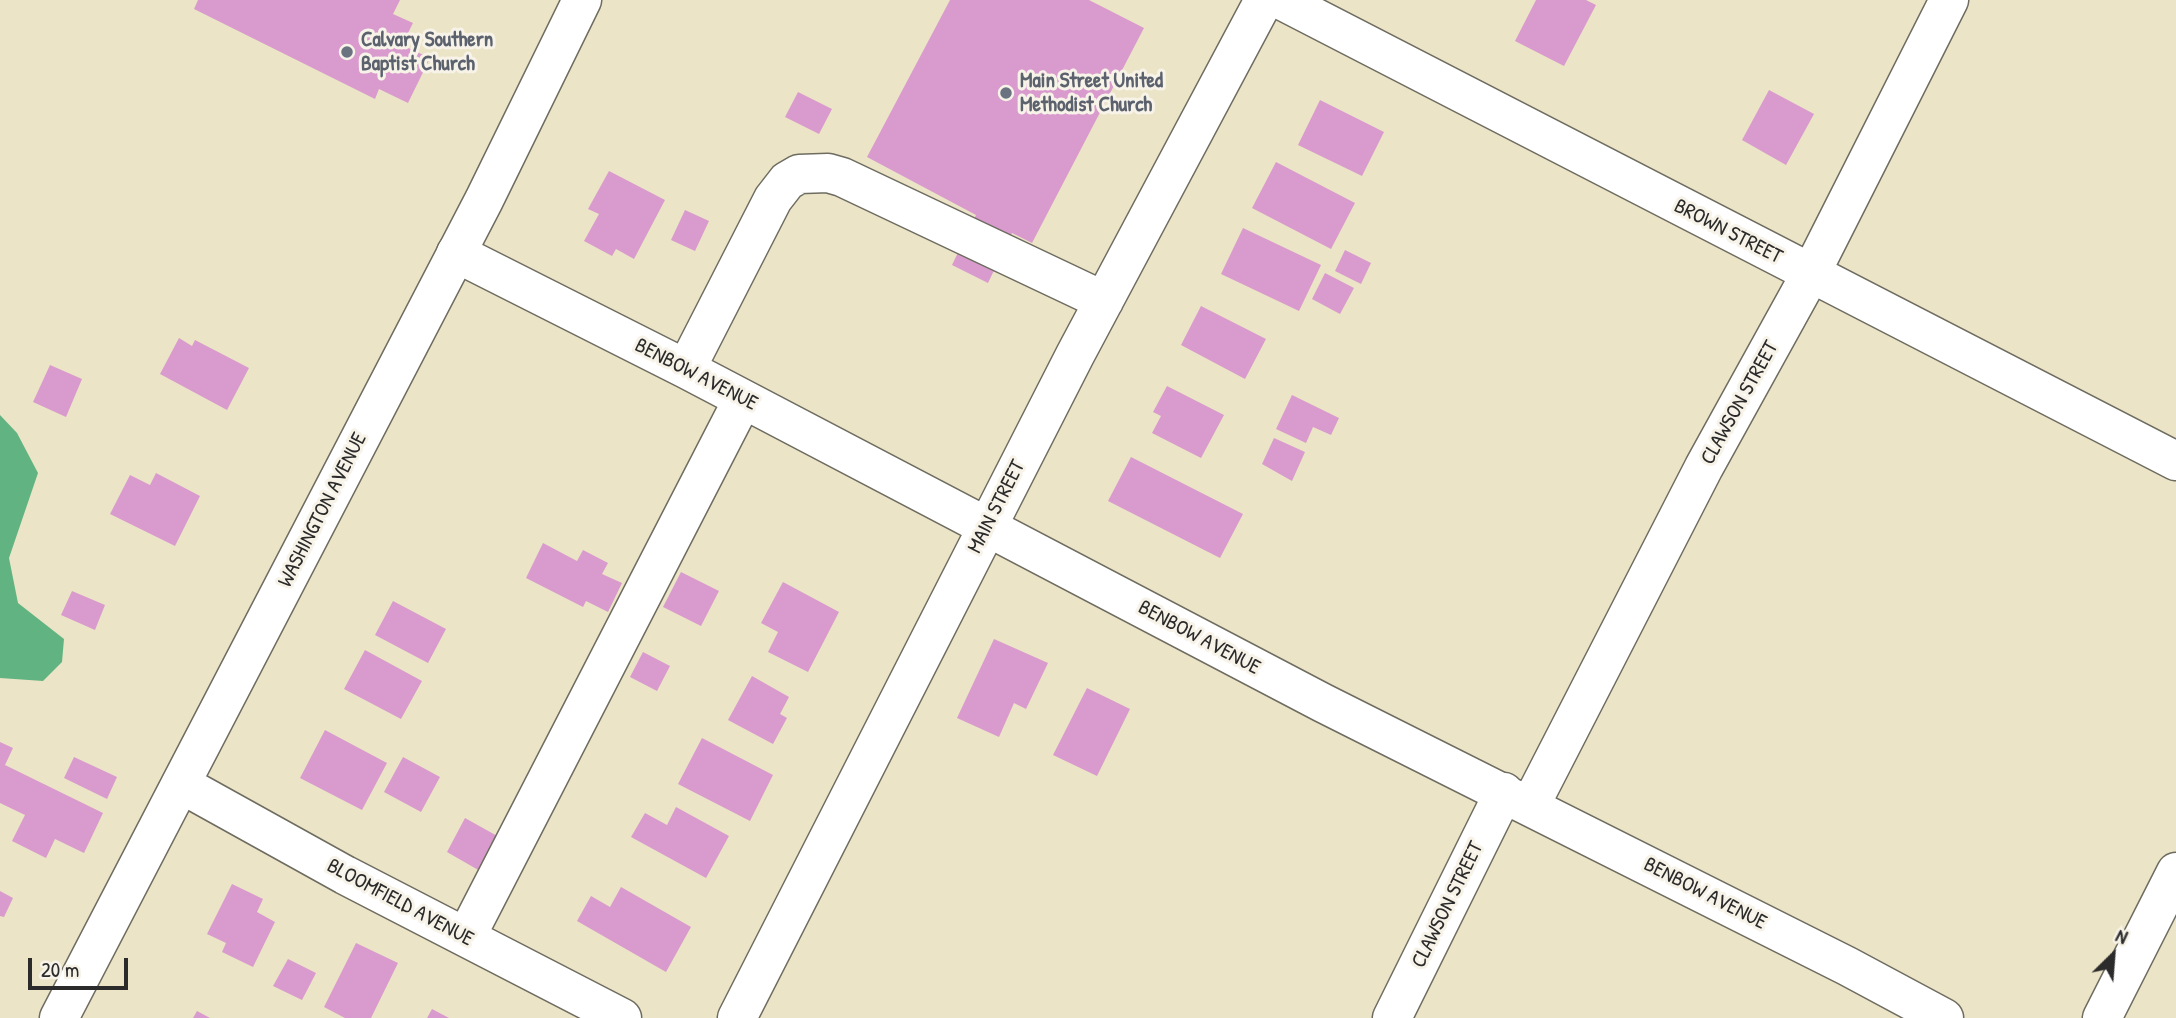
<!DOCTYPE html>
<style>
body{margin:0}
#map{position:relative;width:2176px;height:1018px;overflow:hidden;background:#ebe4c6;font-family:"Patrick Hand",sans-serif}
canvas{display:block}
.north{position:absolute;left:2078px;top:920px;width:70px;height:70px;-webkit-text-stroke:5px #f7f3e8;paint-order:stroke;rotate:25deg;font-size:19px;font-weight:700;line-height:28px;text-align:center;color:#2b2b2b}
.north::after{content:'';display:block;margin:auto;width:24px;height:32px;background:#2b2b2b;clip-path:polygon(50% 0,100% 100%,50% 72%,0 100%)}
.scale{position:absolute;left:28px;top:958px;width:100px;height:32px;box-sizing:border-box;border:4px solid #2b2b2b;border-top:0;padding-left:9px;font-size:21px;line-height:24px;white-space:nowrap;color:#2b2b2b;-webkit-text-stroke:5px #f7f3e8;paint-order:stroke}
</style>
<div id="map">
<canvas width="2176" height="1018"></canvas>
<div class="north">N</div>
<div class="scale">20 m</div>
</div>
<script>
const g = document.querySelector('canvas').getContext('2d');
g.lineJoin = 'round';
function fillPath(path, color) {
  g.fillStyle = color;
  g.fill(path, 'evenodd');
}
function shape(rows) {
  const path = new Path2D();
  for (const r of rows) {
    path.moveTo(r[0], r[1]);
    for (let i = 2; i < r.length; i += 2) path.lineTo(r[i], r[i + 1]);
  }
  return path;
}
function trace(path, color, width, dash) {
  g.strokeStyle = color;
  g.lineWidth = width;
  g.lineCap = dash ? 'butt' : 'round';
  g.setLineDash(dash || []);
  g.stroke(path);
}
function label(font, color, halo, rows, align = 'center') {
  g.font = font + ' "Patrick Hand",sans-serif';
  g.lineWidth = 6;
  g.setLineDash([]);
  g.textBaseline = 'middle';
  g.strokeStyle = halo;
  g.fillStyle = color;
  for (const [text, x, y, turn = 0] of rows) {
    g.save();
    g.translate(x, y);
    g.rotate((+turn || 0) * Math.PI / 180);
    g.textAlign = isNaN(turn) ? turn : align;
    if (halo) g.strokeText(text, 0, 0);
    g.fillText(text, 0, 0);
    g.restore();
  }
}
const forest = shape([
 [0,415,17,433,38,473,9,558,18,603,64,639,62,662,43,681,0,678]
]);
const building = shape([
 [198,0,400,0,393,14,413,23,402,45,430,58,408,103,379,89,375,99,194,9],
 [950,0,1089,0,1144,28,1032,243,1012,233,988,283,952,265,976,215,867,157],
 [1536,0,1586,0,1596,5,1564,66,1515,41],
 [1769,90,1814,114,1786,165,1742,140],
 [798,92,832,109,819,134,785,117],
 [1320,100,1384,132,1362,176,1298,145],
 [1276,162,1355,203,1331,249,1252,208],
 [609,171,665,200,634,259,616,249,612,256,584,241,599,214,588,209],
 [685,210,709,221,695,251,671,240],
 [1243,228,1321,265,1299,311,1221,274],
 [1345,250,1371,263,1361,284,1335,271],
 [1325,273,1354,288,1340,314,1312,299],
 [1201,306,1266,339,1245,379,1181,345],
 [179,338,192,346,195,340,249,368,227,410,160,374],
 [50,365,82,379,66,417,33,402],
 [1167,386,1224,415,1201,458,1152,433,1161,416,1153,412],
 [1292,395,1339,418,1331,435,1313,427,1306,443,1276,429],
 [1274,438,1305,452,1292,481,1262,464],
 [1131,457,1243,514,1220,558,1108,501],
 [156,473,200,496,175,546,110,514,130,475,150,485],
 [543,543,577,561,583,550,608,563,602,574,622,583,608,612,586,601,583,607,526,578],
 [681,572,719,591,701,626,663,607],
 [783,582,839,612,808,672,768,652,778,632,761,623],
 [72,591,105,605,95,630,61,615],
 [393,601,446,629,428,663,375,635],
 [994,639,1048,663,1026,709,1014,703,999,737,957,718],
 [365,650,422,681,401,719,344,689],
 [643,652,670,666,657,691,630,677],
 [752,676,789,697,780,714,787,718,773,744,728,720],
 [1087,688,1130,709,1097,776,1053,755],
 [325,730,387,763,362,810,300,778],
 [702,738,773,775,750,821,678,784],
 [0,742,13,748,5,765,103,813,84,853,55,839,46,858,12,841,25,815,0,803],
 [74,757,117,777,107,799,64,778],
 [403,757,440,777,421,812,384,792],
 [676,807,729,836,706,878,631,837,645,813,667,825],
 [465,818,499,837,480,871,447,852],
 [232,884,263,899,257,912,275,922,253,967,222,952,226,943,207,934],
 [621,887,691,927,666,972,577,921,591,896,610,907],
 [0,891,13,898,4,917,0,916],
 [356,943,398,963,371,1018,345,1018,324,1007],
 [288,959,316,973,302,1000,273,986],
 [432,1009,449,1018,427,1018],
 [197,1011,210,1018,193,1018]
]);
const minor = shape([
 [1281,0,2176,461],
 [456,253,686,369,1323,703,1847,966,1944,1018],
 [686,369,773,199,787,181,799,174,828,173,842,177,1104,301],
 [181,784,345,875,622,1018],
 [1530,806,1704,467,1810,275,1949,0],
 [466,937,743,399],
 [737,1018,1075,355,1264,0],
 [1392,1018,1504,792],
 [2102,1018,2176,872]
]);
const major = shape([
 [59,1018,484,200,582,0]
]);
const markers = [
 [347,52,7,"#6b7280"],
 [1006,93,7,"#6b7280"]
];
const worshipNames = [
 ["Calvary Southern",361,40],
 ["Baptist Church",361,64],
 ["Main Street United",1020,81],
 ["Methodist Church",1020,105]
];
const streetNames = [
 ["BROWN STREET",1728,232,27],
 ["BENBOW AVENUE",696,375,27],
 ["CLAWSON STREET",1740,403,-61],
 ["MAIN STREET",997,507,-63],
 ["WASHINGTON AVENUE",323,510,-63],
 ["BENBOW AVENUE",1199,638,28],
 ["BENBOW AVENUE",1705,894,27],
 ["BLOOMFIELD AVENUE",400,903,28],
 ["CLAWSON STREET",1448,905,-64]
];
fillPath(forest, '#61b481');
fillPath(building, '#d99bcd');
trace(minor, '#6e6c61', 41);
trace(major, '#6e6c61', 41);
trace(minor, '#fff', 38);
trace(major, '#fff', 38);
for (const [x, y, r, color] of markers) {
  const dot = new Path2D();
  dot.arc(x, y, r, 0, 2 * Math.PI);
  g.fillStyle = color;
  g.fill(dot);
  trace(dot, '#f7f3e8', 2.5);
}
label('bold 21px', '#5b616d', '#f7f3e8', worshipNames, 'left');
label('21px', '#2b2b2b', '#f7f3e8', streetNames);
</script>
